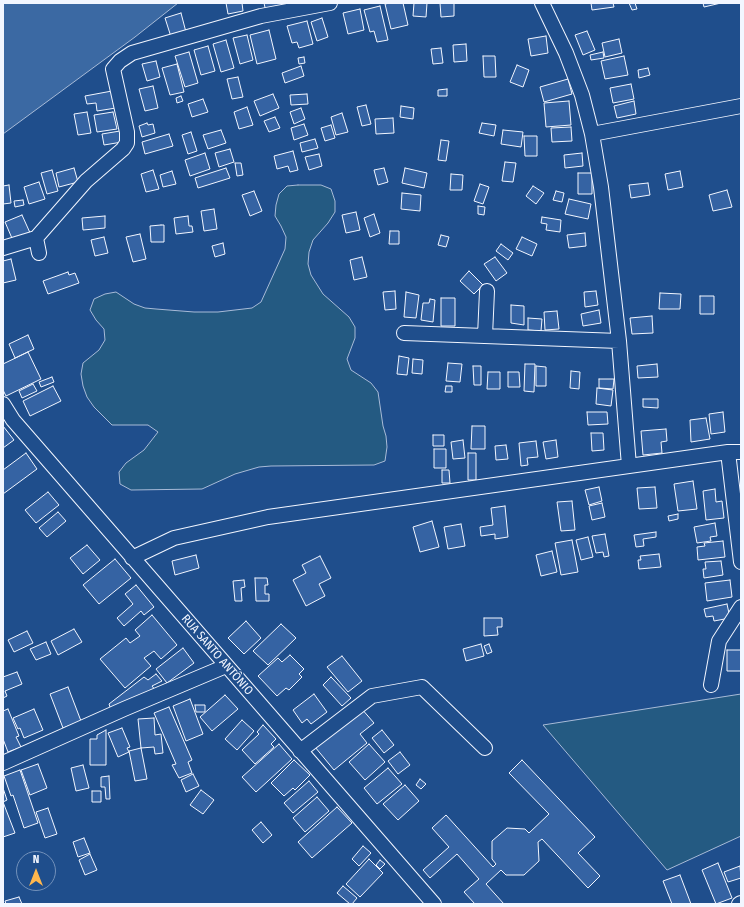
<!DOCTYPE html>
<meta charset="utf-8">
<style>
body{margin:0}
#map{position:relative;width:744px;height:907px;overflow:hidden;background:#1f4e8c;font-family:"Fira Sans Condensed",sans-serif}
canvas{display:block}
.frame{position:absolute;inset:0;border:4px solid #f2f6ff;pointer-events:none}
.north{position:absolute;left:16px;top:851px;width:40px;height:40px;box-sizing:border-box;background:#1f4e8c;border:1px solid #7391ba;border-radius:50%;rotate:0deg;font-size:11px;font-weight:700;line-height:16px;text-align:center;color:#f2f6ff}
.north::after{content:'';display:block;margin:auto;width:14px;height:18px;background:#ffb74d;clip-path:polygon(50% 0,100% 100%,50% 72%,0 100%)}
</style>
<div id="map">
<canvas width="744" height="907"></canvas>
<div class="frame"></div>
<div class="north">N</div>
</div>
<script>
const g = document.querySelector('canvas').getContext('2d');
g.lineJoin = 'round';
function fillPath(path, color) {
  g.fillStyle = color;
  g.fill(path, 'evenodd');
}
function shape(rows) {
  const path = new Path2D();
  for (const r of rows) {
    path.moveTo(r[0], r[1]);
    for (let i = 2; i < r.length; i += 2) path.lineTo(r[i], r[i + 1]);
  }
  return path;
}
function trace(path, color, width, dash) {
  g.strokeStyle = color;
  g.lineWidth = width;
  g.lineCap = dash ? 'butt' : 'round';
  g.setLineDash(dash || []);
  g.stroke(path);
}
function label(font, color, halo, rows, align = 'center') {
  g.font = font + ' "Fira Sans Condensed",sans-serif';
  g.lineWidth = 3;
  g.setLineDash([]);
  g.textBaseline = 'middle';
  g.strokeStyle = halo;
  g.fillStyle = color;
  for (const [text, x, y, turn = 0] of rows) {
    g.save();
    g.translate(x, y);
    g.rotate((+turn || 0) * Math.PI / 180);
    g.textAlign = isNaN(turn) ? turn : align;
    if (halo) g.strokeText(text, 0, 0);
    g.fillText(text, 0, 0);
    g.restore();
  }
}
const green = shape([
 [298,185,321,185,331,189,335,201,335,212,328,223,313,240,309,252,308,264,311,275,323,294,349,317,355,327,355,338,347,359,351,370,371,383,378,392,383,426,386,436,387,447,385,461,374,465,271,466,259,467,235,474,202,489,131,490,120,484,119,472,126,463,144,450,158,432,148,425,112,425,94,407,87,397,83,386,81,374,83,363,99,350,105,340,104,329,96,320,90,310,94,299,105,294,116,292,134,304,145,308,156,309,194,312,218,312,252,308,261,302,285,249,286,237,281,226,275,216,276,205,279,194,287,186,298,185],
 [741,694,741,836,667,870,543,725,741,694]
]);
const water = shape([
 [3,3,178,3,135,37,3,134,3,3]
]);
const building = shape([
 [226,3,242,3,243,11,228,14,226,3],
 [264,3,292,3,293,6,266,12,264,3],
 [390,3,403,3,408,25,391,29,385,4,390,3],
 [414,3,427,3,426,17,413,16,414,3],
 [440,3,454,3,454,16,441,17,440,3],
 [591,3,613,3,614,7,592,10,591,3],
 [629,3,635,3,637,9,632,10,629,3],
 [703,3,721,3,704,7,703,3],
 [380,6,388,40,377,42,374,31,370,32,364,10,380,6],
 [360,9,364,30,348,34,343,13,360,9],
 [181,13,187,36,172,40,165,18,181,13],
 [322,18,328,37,317,41,311,22,322,18],
 [307,21,313,44,299,48,297,42,292,43,287,26,307,21],
 [269,30,276,59,257,64,250,35,269,30],
 [587,31,595,50,583,55,575,35,587,31],
 [247,35,253,60,240,64,233,38,247,35],
 [546,36,548,53,531,56,528,39,546,36],
 [619,39,622,53,605,57,602,43,619,39],
 [226,40,234,68,221,72,213,44,226,40],
 [466,44,467,61,454,62,453,45,466,44],
 [208,46,215,71,201,75,194,50,208,46],
 [441,48,443,63,433,64,431,49,441,48],
 [189,52,198,83,185,87,175,56,189,52],
 [603,52,604,58,591,60,590,55,603,52],
 [483,56,495,56,496,77,484,77,483,56],
 [624,56,628,75,605,79,601,61,624,56],
 [304,57,305,63,299,64,298,58,304,57],
 [156,61,160,77,147,81,142,64,156,61],
 [177,64,184,92,170,95,162,68,177,64],
 [517,65,529,70,523,87,510,82,517,65],
 [301,66,304,76,285,83,282,73,301,66],
 [648,68,650,75,639,78,638,70,648,68],
 [238,77,243,97,232,99,227,79,238,77],
 [568,79,572,94,544,102,540,87,568,79],
 [631,84,634,99,613,103,610,88,631,84],
 [153,86,158,108,145,111,139,89,153,86],
 [447,89,447,96,438,96,438,90,447,89],
 [112,91,116,108,97,111,96,103,87,104,85,96,112,91],
 [273,94,279,108,260,116,254,101,273,94],
 [307,94,308,104,291,105,290,95,307,94],
 [181,96,183,101,177,103,176,98,181,96],
 [203,99,208,112,192,117,188,104,203,99],
 [569,101,571,125,546,127,544,103,569,101],
 [634,101,636,114,617,118,614,106,634,101],
 [366,105,371,124,362,126,357,107,366,105],
 [401,106,414,108,413,119,400,117,401,106],
 [247,107,253,125,239,129,234,112,247,107],
 [301,108,305,119,294,124,290,112,301,108],
 [87,112,91,133,78,135,74,114,87,112],
 [113,112,117,129,97,132,94,115,113,112],
 [342,113,348,132,336,135,331,117,342,113],
 [275,117,280,128,269,132,264,121,275,117],
 [393,118,394,133,376,134,375,119,393,118],
 [147,123,148,125,153,124,155,133,142,137,139,126,147,123],
 [482,123,496,125,494,136,479,133,482,123],
 [304,124,308,135,294,140,291,128,304,124],
 [331,125,335,138,325,141,321,128,331,125],
 [571,127,572,141,552,142,551,128,571,127],
 [221,130,226,143,208,149,203,135,221,130],
 [503,130,523,132,521,147,501,144,503,130],
 [120,131,122,142,104,145,102,134,120,131],
 [191,132,197,151,188,154,182,135,191,132],
 [169,134,173,146,145,154,142,142,169,134],
 [524,136,537,136,537,156,525,156,524,136],
 [315,139,318,148,302,152,300,143,315,139],
 [441,140,449,141,446,161,438,160,441,140],
 [230,149,234,162,219,167,215,153,230,149],
 [293,151,298,170,290,172,288,166,277,169,274,156,293,151],
 [205,153,210,169,190,176,185,160,205,153],
 [582,153,583,166,565,168,564,155,582,153],
 [319,154,322,166,309,170,305,157,319,154],
 [505,162,516,163,513,182,502,181,505,162],
 [235,163,241,163,243,175,237,176,235,163],
 [74,168,78,182,59,187,56,173,74,168],
 [226,168,230,178,198,188,195,178,226,168],
 [384,168,388,182,378,185,374,170,384,168],
 [405,168,427,173,424,188,402,183,405,168],
 [52,170,58,191,47,194,41,173,52,170],
 [153,170,159,189,146,192,141,174,153,170],
 [172,171,176,184,163,187,160,175,172,171],
 [680,171,683,187,668,190,665,174,680,171],
 [578,173,592,173,592,194,578,194,578,173],
 [451,174,463,175,462,190,450,190,451,174],
 [39,182,45,199,29,204,24,187,39,182],
 [648,183,650,195,631,198,629,185,648,183],
 [480,184,489,187,483,204,474,201,480,184],
 [9,185,11,203,3,204,3,186,9,185],
 [533,186,544,193,536,204,526,196,533,186],
 [727,190,732,207,713,211,709,195,727,190],
 [254,191,262,211,250,216,242,195,254,191],
 [556,191,564,193,562,202,553,200,556,191],
 [402,193,421,195,420,211,401,209,402,193],
 [569,199,591,204,588,219,565,214,569,199],
 [23,200,24,205,15,207,14,201,23,200],
 [478,206,485,207,484,215,478,214,478,206],
 [214,209,217,229,204,231,201,211,214,209],
 [356,212,360,230,346,233,342,215,356,212],
 [374,214,380,233,370,237,364,218,374,214],
 [22,215,31,235,14,243,5,222,22,215],
 [105,216,105,228,83,230,82,218,105,216],
 [188,216,189,226,192,226,193,232,176,234,174,218,188,216],
 [542,217,561,220,560,232,546,230,547,224,541,223,542,217],
 [161,225,164,225,164,242,151,242,150,226,161,225],
 [390,231,399,231,399,244,389,244,390,231],
 [585,233,586,246,569,248,567,235,585,233],
 [140,234,146,259,133,262,126,237,140,234],
 [441,235,449,237,446,247,438,245,441,235],
 [104,237,108,253,95,256,91,240,104,237],
 [522,237,537,244,532,256,516,249,522,237],
 [223,243,225,254,215,257,212,246,223,243],
 [501,244,513,253,508,260,496,251,501,244],
 [362,257,367,277,354,280,350,260,362,257],
 [495,257,507,273,496,281,484,264,495,257],
 [11,259,16,280,3,283,3,261,11,259],
 [469,271,483,285,474,294,460,281,469,271],
 [68,272,69,275,75,273,79,283,48,294,43,281,68,272],
 [395,291,396,309,385,310,383,292,395,291],
 [596,291,598,305,585,307,584,292,596,291],
 [406,292,419,295,416,318,404,317,406,292],
 [660,293,681,294,680,309,659,309,660,293],
 [700,296,714,296,714,314,700,314,700,296],
 [441,298,455,298,455,326,441,326,441,298],
 [430,299,435,300,433,322,421,320,423,303,429,303,430,299],
 [511,305,524,306,524,325,511,323,511,305],
 [599,310,601,323,583,326,581,314,599,310],
 [557,311,559,329,545,330,544,312,557,311],
 [652,316,653,333,632,334,630,318,652,316],
 [528,318,542,319,541,331,528,330,528,318],
 [28,335,34,349,15,358,9,344,28,335],
 [28,352,41,379,6,396,3,390,3,364,28,352],
 [399,356,409,358,407,375,397,374,399,356],
 [413,359,423,360,422,374,412,373,413,359],
 [448,363,462,364,460,382,446,381,448,363],
 [525,364,535,364,534,392,524,391,525,364],
 [657,364,658,377,638,378,637,366,657,364],
 [473,366,481,366,481,385,474,385,473,366],
 [536,366,546,367,546,386,536,386,536,366],
 [571,371,580,372,579,389,570,388,571,371],
 [488,372,500,372,500,389,487,389,488,372],
 [508,372,519,372,520,387,508,387,508,372],
 [52,377,54,382,41,387,39,382,52,377],
 [599,379,614,379,613,389,599,388,599,379],
 [33,384,37,391,22,398,19,391,33,384],
 [53,386,61,401,30,416,23,401,53,386],
 [446,386,452,386,452,392,445,392,446,386],
 [597,388,613,390,611,406,596,404,597,388],
 [643,399,658,399,658,408,643,407,643,399],
 [587,412,607,412,608,424,588,425,587,412],
 [723,412,725,432,711,434,709,414,723,412],
 [706,418,710,439,691,442,690,420,706,418],
 [3,426,14,440,3,448,3,426],
 [472,426,485,426,485,449,471,449,472,426],
 [666,429,667,441,661,442,662,453,643,455,641,431,666,429],
 [591,433,603,433,604,450,592,451,591,433],
 [433,435,444,435,444,446,433,446,433,435],
 [463,440,465,458,453,459,451,442,463,440],
 [556,440,558,457,546,459,543,442,556,440],
 [536,441,538,457,527,458,528,465,521,466,519,443,536,441],
 [506,445,508,459,496,460,495,446,506,445],
 [434,449,446,449,446,468,434,468,434,449],
 [26,453,37,469,3,494,3,470,26,453],
 [468,453,476,453,476,480,468,480,468,453],
 [442,470,449,470,450,483,442,483,442,470],
 [693,481,697,509,678,511,674,484,693,481],
 [599,487,602,501,589,505,585,490,599,487],
 [655,487,657,508,639,509,637,488,655,487],
 [715,489,716,502,722,501,724,518,706,520,703,491,715,489],
 [48,492,59,505,36,523,25,510,48,492],
 [572,501,575,530,561,531,557,502,572,501],
 [602,503,605,517,592,520,589,506,602,503],
 [505,506,508,537,495,539,495,534,481,536,480,527,493,525,491,508,505,506],
 [58,512,66,521,47,537,39,528,58,512],
 [678,514,678,519,669,521,668,516,678,514],
 [432,521,439,547,420,552,413,527,432,521],
 [715,523,717,536,710,537,711,541,697,543,694,527,715,523],
 [461,524,465,546,448,549,444,527,461,524],
 [656,532,656,537,643,539,644,546,636,547,634,535,656,532],
 [605,534,609,556,604,557,603,552,596,553,592,536,605,534],
 [588,537,593,557,581,560,576,540,588,537],
 [572,540,578,572,561,575,555,543,572,540],
 [723,541,725,557,698,560,697,547,705,546,704,543,723,541],
 [87,545,100,560,83,574,70,558,87,545],
 [552,551,557,572,541,576,536,555,552,551],
 [659,554,661,567,639,569,638,560,641,560,640,556,659,554],
 [196,555,199,568,175,575,172,561,196,555],
 [320,556,331,578,319,584,325,596,306,606,293,580,306,573,302,565,320,556],
 [115,559,131,578,99,604,83,585,115,559],
 [721,561,723,575,704,578,703,569,706,569,705,562,721,561],
 [255,578,267,578,268,585,265,585,265,594,269,594,269,601,256,601,255,578],
 [244,580,245,587,241,588,242,601,235,601,233,581,244,580],
 [730,580,732,597,707,601,705,583,730,580],
 [136,585,154,607,144,615,141,611,124,626,117,618,133,604,125,594,136,585],
 [727,604,730,618,714,621,713,616,706,617,704,609,727,604],
 [152,615,177,645,161,659,154,651,144,658,151,666,125,688,100,659,126,638,130,643,140,636,135,630,152,615],
 [484,618,502,618,502,627,497,627,498,635,484,636,484,618],
 [246,621,261,638,244,654,228,638,246,621],
 [281,624,296,638,268,665,253,651,281,624],
 [74,629,82,642,58,655,51,641,74,629],
 [27,631,33,643,14,652,8,640,27,631],
 [46,642,51,654,36,660,30,649,46,642],
 [481,644,484,656,466,661,463,649,481,644],
 [489,644,492,652,487,654,484,646,489,644],
 [183,648,194,663,167,683,156,669,183,648],
 [727,650,741,650,741,671,727,671,727,650],
 [290,655,304,669,299,674,302,677,289,690,286,688,277,696,258,676,278,658,282,662,290,655],
 [342,656,362,681,348,692,327,667,342,656],
 [17,672,22,684,5,691,7,696,3,698,3,677,17,672],
 [156,674,162,681,152,686,156,691,111,710,109,704,144,677,148,680,156,674],
 [331,677,351,698,342,706,323,685,331,677],
 [68,687,81,721,63,728,50,694,68,687],
 [314,694,327,712,311,724,307,719,302,723,293,710,314,694],
 [225,695,238,709,212,731,200,717,225,695],
 [190,699,203,734,186,741,173,706,190,699],
 [195,705,205,705,205,712,196,712,195,705],
 [169,707,192,760,188,762,192,773,179,778,172,765,176,764,154,713,169,707],
 [361,708,374,723,360,734,367,743,334,770,315,747,361,708],
 [8,709,19,736,16,737,21,747,8,752,3,739,3,711,8,709],
 [34,709,43,730,24,738,20,728,18,729,13,718,34,709],
 [154,718,155,735,161,734,163,753,155,754,154,747,141,748,138,719,154,718],
 [242,720,254,731,237,750,225,739,242,720],
 [263,725,276,739,271,744,274,747,255,764,242,750,259,734,257,732,263,725],
 [122,728,130,747,127,748,129,752,118,757,108,733,122,728],
 [106,730,106,765,90,765,90,739,97,739,97,735,106,730],
 [382,730,394,745,384,753,372,738,382,730],
 [279,744,292,759,256,792,242,777,279,744],
 [369,744,385,762,365,780,349,762,369,744],
 [141,748,147,779,135,781,129,751,141,748],
 [400,752,410,765,398,774,388,761,400,752],
 [294,760,310,775,295,790,293,788,284,796,271,783,294,760],
 [522,760,595,837,578,853,600,876,588,888,542,839,538,842,539,861,524,875,506,875,501,870,486,884,504,904,475,904,464,892,479,879,457,854,430,878,423,870,449,847,432,828,446,815,493,867,496,864,492,859,492,841,507,828,525,829,529,833,549,814,509,773,522,760],
 [38,764,47,788,30,795,21,770,38,764],
 [83,765,89,788,76,791,71,768,83,765],
 [388,768,402,784,377,804,364,788,388,768],
 [20,770,38,823,24,828,13,795,11,796,4,776,20,770],
 [193,774,199,786,186,792,181,780,193,774],
 [109,776,110,799,106,799,105,787,101,787,101,777,109,776],
 [420,779,426,784,421,789,416,785,420,779],
 [309,781,318,792,293,813,284,803,309,781],
 [405,785,419,801,398,820,383,804,405,785],
 [3,788,7,800,3,802,3,788],
 [201,790,214,800,203,814,190,805,201,790],
 [92,791,101,791,101,802,92,802,92,791],
 [317,797,329,811,305,832,293,818,317,797],
 [3,802,15,833,3,837,3,802],
 [337,807,352,823,312,858,298,842,337,807],
 [48,808,57,834,45,838,36,812,48,808],
 [261,822,272,835,263,843,252,830,261,822],
 [84,838,90,853,78,857,73,842,84,838],
 [363,846,371,853,359,866,352,859,363,846],
 [90,854,97,870,85,875,79,860,90,854],
 [369,859,383,873,360,897,346,884,369,859],
 [380,860,385,864,380,869,376,865,380,860],
 [718,863,732,898,716,904,702,870,718,863],
 [740,866,741,878,728,882,724,872,740,866],
 [680,875,691,904,672,904,663,881,680,875],
 [343,886,357,898,352,904,350,904,337,893,343,886],
 [19,897,22,904,6,904,5,901,19,897]
]);
const minor = shape([
 [542,3,566,53,582,95,592,134,601,187,619,341,629,466],
 [592,134,741,106],
 [36,238,39,253],
 [3,248,36,238,86,181,123,149,127,143,127,132,113,69,120,61,132,53,261,16,330,3],
 [404,333,619,341],
 [485,336,487,291],
 [3,404,13,420,434,904],
 [728,452,741,562],
 [132,558,174,538,268,517,728,452,741,452],
 [711,685,719,641,741,607],
 [300,751,372,696,422,687,485,748],
 [3,763,124,709,226,666],
 [739,904,741,903]
]);
const streetNames = [
 ["RUA SANTO ANTÔNIO",217,655,49]
];
fillPath(green, '#245a82');
trace(green, '#a8bbd7', 1);
fillPath(water, '#3b69a3');
trace(water, '#a8bbd7', 1);
fillPath(building, '#3563a3');
trace(building, '#f2f6ff', 1);
trace(minor, '#f2f6ff', 16);
trace(minor, '#1f4e8c', 14);
label('12px', '#f2f6ff', '#1f4e8c', streetNames);
</script>
